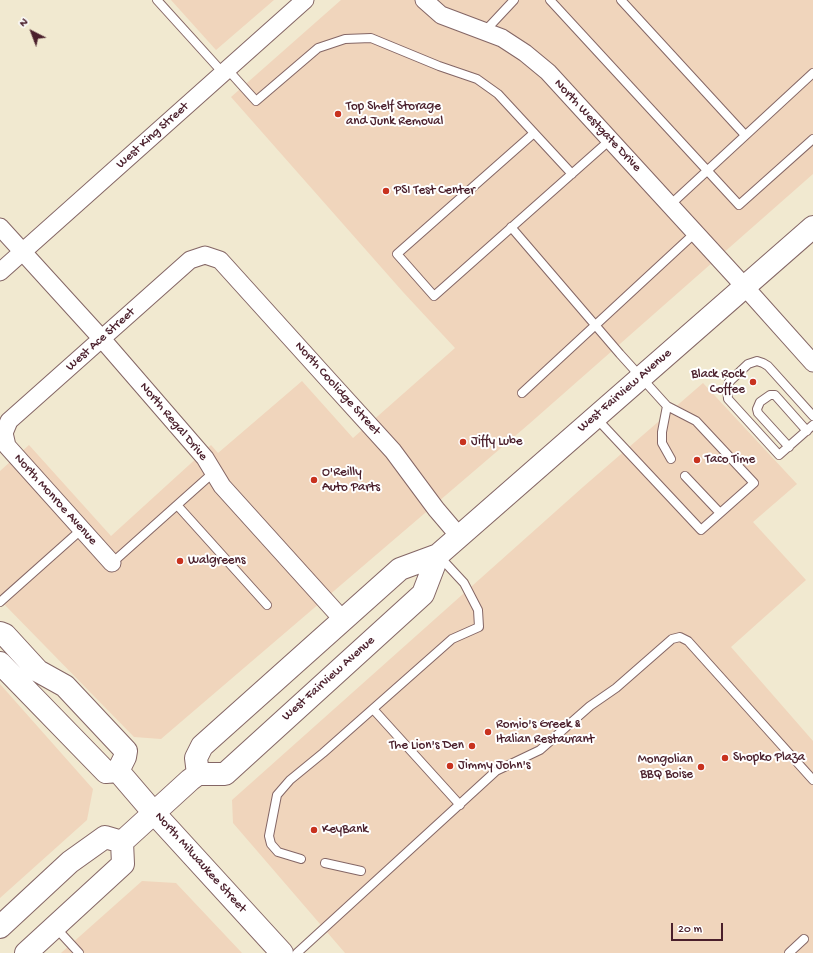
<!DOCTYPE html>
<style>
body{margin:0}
#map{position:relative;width:813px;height:953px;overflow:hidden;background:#f1e9d0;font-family:"Gochi Hand",sans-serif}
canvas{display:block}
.north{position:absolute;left:12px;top:12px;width:40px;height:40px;-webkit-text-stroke:3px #fff;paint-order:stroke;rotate:318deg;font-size:11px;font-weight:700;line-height:16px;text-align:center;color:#4a1f2b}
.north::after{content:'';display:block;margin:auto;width:14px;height:18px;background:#4a1f2b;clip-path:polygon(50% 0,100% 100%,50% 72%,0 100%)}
.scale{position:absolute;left:671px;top:923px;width:52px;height:18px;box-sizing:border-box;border:2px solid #4a1f2b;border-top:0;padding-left:5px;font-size:12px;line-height:14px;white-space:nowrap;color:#4a1f2b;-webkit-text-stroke:3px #fff;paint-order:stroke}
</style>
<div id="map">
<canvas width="813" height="953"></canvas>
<div class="north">N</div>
<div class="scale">20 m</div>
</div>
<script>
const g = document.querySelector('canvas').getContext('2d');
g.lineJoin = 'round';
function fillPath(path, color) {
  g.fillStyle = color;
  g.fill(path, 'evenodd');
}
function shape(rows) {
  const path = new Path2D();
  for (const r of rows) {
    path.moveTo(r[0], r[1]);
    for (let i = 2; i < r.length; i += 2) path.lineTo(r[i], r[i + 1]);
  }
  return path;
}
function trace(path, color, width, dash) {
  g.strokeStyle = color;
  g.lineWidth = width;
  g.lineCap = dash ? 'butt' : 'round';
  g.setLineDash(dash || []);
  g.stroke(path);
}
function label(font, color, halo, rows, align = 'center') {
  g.font = font + ' "Gochi Hand",sans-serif';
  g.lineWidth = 4;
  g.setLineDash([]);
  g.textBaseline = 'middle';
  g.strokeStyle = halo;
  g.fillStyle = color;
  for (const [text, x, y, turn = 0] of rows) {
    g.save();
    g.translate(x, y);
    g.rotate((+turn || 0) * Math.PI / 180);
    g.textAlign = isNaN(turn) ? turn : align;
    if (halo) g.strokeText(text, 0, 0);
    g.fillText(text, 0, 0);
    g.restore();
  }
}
const built = shape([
 [171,0,274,0,216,50],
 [341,0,813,0,813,174,529,424,161,739,134,737,0,600,0,471,29,445,111,536,211,445,218,453,302,381,353,438,455,348,403,292,231,97],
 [703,383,797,484,753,522,806,580,731,647,813,741,813,953,345,953,233,823,232,800,583,487],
 [0,684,93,789,87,820,0,898],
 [142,881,176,883,242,953,61,953]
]);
const service = shape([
 [157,0,224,74],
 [550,0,739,205,813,139],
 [621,0,745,135],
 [485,31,514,0],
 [228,70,256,101,318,48,345,39,371,38,439,66,477,79,498,94,572,174],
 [534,133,397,254,434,296,610,140],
 [670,205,813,73],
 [511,227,620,354,667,406,696,421,754,483,701,530,597,419],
 [522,393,695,233],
 [667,406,662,432,662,443,671,459],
 [813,416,768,366,763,363,757,361,748,364,729,382,727,388,728,399,779,455,813,425],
 [789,447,758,413,757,409,760,402,770,395,775,395,807,431],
 [685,476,720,513],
 [177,505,267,605],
 [112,563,214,472],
 [0,602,82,529],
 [373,709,460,805],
 [301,859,278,852,271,844,269,836,277,795,290,780,323,753,452,639,479,627,478,610,464,583,439,556],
 [325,863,361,871],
 [56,928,79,953],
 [297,953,496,771,540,750,590,706,616,688,672,639,680,637,688,641,813,780],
 [789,953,804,939]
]);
const minor = shape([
 [424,0,441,15,502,38,525,53,548,72,745,287,813,363],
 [0,227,102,339,205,458,222,486,343,620],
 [0,272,305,0],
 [112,563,7,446,4,433,9,421,190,260,205,255,220,260,333,385,393,451,436,509,459,536]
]);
const secondary = shape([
 [0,633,5,635,38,671,65,686,126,751,125,757,118,771],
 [0,663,106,772,118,771],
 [118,771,154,813]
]);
const primary = shape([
 [198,774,196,758,202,746,400,569,438,555,813,227],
 [154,813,282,953],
 [0,927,70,862,105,837,122,842],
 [26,953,123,864,122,842,190,780,198,774,225,774,423,594,438,555]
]);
const markers = [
 [338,114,4,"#c8321e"],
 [386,191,4,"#c8321e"],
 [753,382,4,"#c8321e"],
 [463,442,4,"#c8321e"],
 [697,460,4,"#c8321e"],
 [314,480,4,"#c8321e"],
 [180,561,4,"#c8321e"],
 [488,732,4,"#c8321e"],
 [472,746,4,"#c8321e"],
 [725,758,4,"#c8321e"],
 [450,766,4,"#c8321e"],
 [701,767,4,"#c8321e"],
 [314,830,4,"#c8321e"]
];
const poiNames = [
 ["Top Shelf Storage",346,107],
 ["and Junk Removal",346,122],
 ["PSI Test Center",394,191],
 ["Black Rock",745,375,"right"],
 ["Coffee",745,390,"right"],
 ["Jiffy Lube",471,442],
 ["Taco Time",705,460],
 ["O'Reilly",322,473],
 ["Auto Parts",322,488],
 ["Walgreens",188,561],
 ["Romio's Greek &",496,725],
 ["Italian Restaurant",496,740],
 ["The Lion's Den",464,746,"right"],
 ["Shopko Plaza",733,758],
 ["Mongolian",693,760,"right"],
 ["BBQ Boise",693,775,"right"],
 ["Jimmy John's",458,766],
 ["KeyBank",322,830]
];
const streetNames = [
 ["North Westgate Drive",597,126,47],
 ["West King Street",153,136,-42],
 ["West Ace Street",101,340,-42],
 ["North Coolidge Street",337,389,48],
 ["West Fairview Avenue",625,391,-41],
 ["North Regal Drive",173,422,50],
 ["North Monroe Avenue",55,500,48],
 ["West Fairview Avenue",329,679,-42],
 ["North Milwaukee Street",200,863,48]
];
fillPath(built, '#f0d5bc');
trace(service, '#846665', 10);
trace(minor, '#846665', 19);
trace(secondary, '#846665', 24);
trace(primary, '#846665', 24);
trace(service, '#fff', 8);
trace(minor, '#fff', 17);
trace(secondary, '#fff', 22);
trace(primary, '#fff', 22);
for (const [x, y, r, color] of markers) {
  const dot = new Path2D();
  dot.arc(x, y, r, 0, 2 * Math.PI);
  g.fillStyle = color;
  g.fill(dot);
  trace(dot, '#fff', 1.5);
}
label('13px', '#4a1f2b', '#fff', poiNames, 'left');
label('13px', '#4a1f2b', '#fff', streetNames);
</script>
